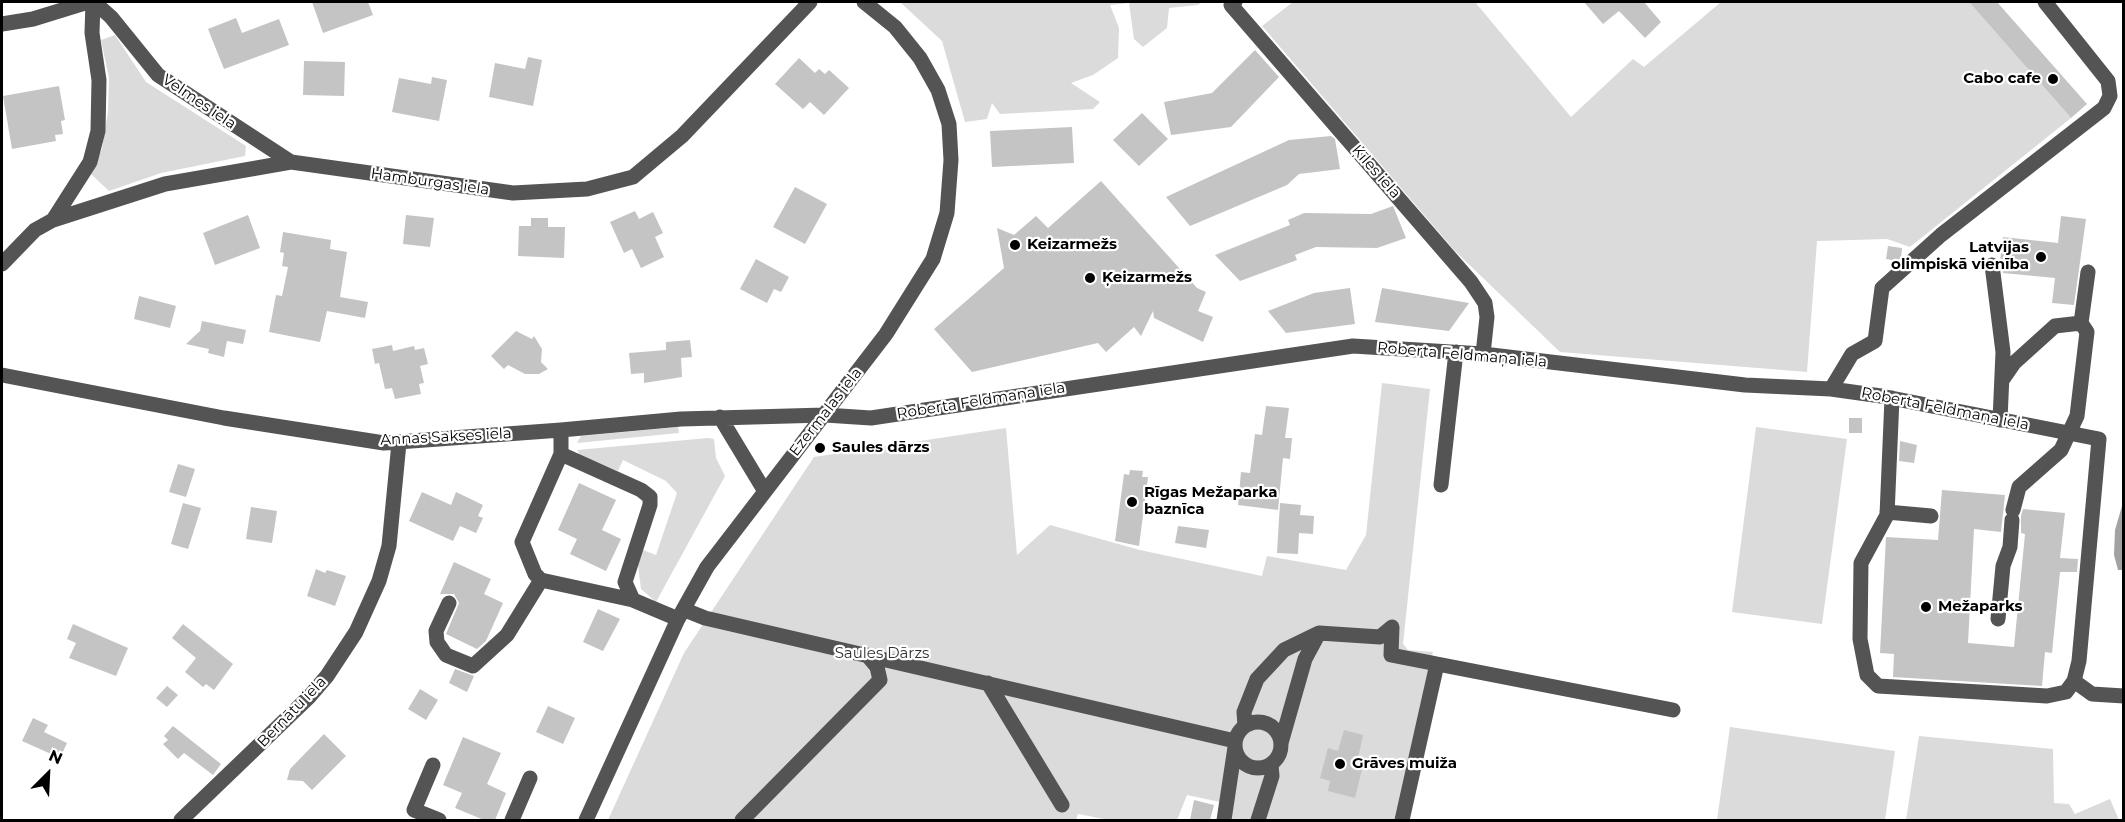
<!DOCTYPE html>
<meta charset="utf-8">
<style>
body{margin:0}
#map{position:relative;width:2125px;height:822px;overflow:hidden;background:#fff;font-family:Montserrat,sans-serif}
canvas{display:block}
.frame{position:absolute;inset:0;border:3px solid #000;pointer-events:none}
.north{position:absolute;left:18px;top:744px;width:60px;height:60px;-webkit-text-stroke:4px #fff;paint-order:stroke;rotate:24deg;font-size:16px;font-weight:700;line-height:24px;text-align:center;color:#000}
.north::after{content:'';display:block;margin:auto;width:21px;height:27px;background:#000;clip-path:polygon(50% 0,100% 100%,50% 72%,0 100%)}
</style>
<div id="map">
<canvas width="2125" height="822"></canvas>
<div class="frame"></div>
<div class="north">N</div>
</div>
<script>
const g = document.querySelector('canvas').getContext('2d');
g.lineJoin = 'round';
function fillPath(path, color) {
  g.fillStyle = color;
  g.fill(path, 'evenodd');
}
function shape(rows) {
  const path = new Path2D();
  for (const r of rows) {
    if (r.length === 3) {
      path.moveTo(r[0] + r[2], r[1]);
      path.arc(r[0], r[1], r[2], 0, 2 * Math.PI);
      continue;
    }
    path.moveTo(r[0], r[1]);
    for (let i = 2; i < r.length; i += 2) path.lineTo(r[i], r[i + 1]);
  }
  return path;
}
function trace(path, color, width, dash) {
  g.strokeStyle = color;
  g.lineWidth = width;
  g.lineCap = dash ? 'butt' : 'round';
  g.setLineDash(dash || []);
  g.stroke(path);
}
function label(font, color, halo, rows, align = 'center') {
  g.font = font + ' Montserrat,sans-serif';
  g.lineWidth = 4.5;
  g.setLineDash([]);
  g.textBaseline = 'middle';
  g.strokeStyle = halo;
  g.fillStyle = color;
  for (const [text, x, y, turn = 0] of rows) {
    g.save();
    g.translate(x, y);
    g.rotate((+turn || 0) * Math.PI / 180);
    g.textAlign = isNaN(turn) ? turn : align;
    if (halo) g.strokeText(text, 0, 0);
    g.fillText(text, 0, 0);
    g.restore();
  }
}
const green = shape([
 [900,2,1202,2,1198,5,1169,8,1167,28,1143,47,1134,39,1129,3,1110,5,1119,28,1118,58,1093,75,1071,83,1100,102,1093,109,1000,114,992,103,987,119,965,122,942,41],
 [1293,2,1475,2,1571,117,1633,59,1644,67,1721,2,1969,2,2071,118,1910,247,1887,239,1817,241,1807,372,1560,352,1455,251,1262,26],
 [115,35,146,82,246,146,245,156,161,173,109,191,91,174,102,149,108,112,109,78,101,40],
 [1382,383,1430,389,1403,644,1408,650,1433,652,1394,820,1230,820,1220,802,1187,795,1177,820,1109,820,1078,814,1076,820,608,820,684,653,814,457,1006,428,1017,555,1050,525,1140,550,1262,576,1267,556,1346,570,1366,535],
 [678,427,679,433,577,443,581,436],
 [1756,427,1847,439,1822,624,1732,612],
 [708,438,714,439,716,458,725,476,656,602,641,589,638,565,643,550,656,555,677,493,666,481,623,460,618,471,580,455,577,450],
 [1730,727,1895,751,1885,820,1717,820],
 [1919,736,2053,749,2054,803,2069,804,2075,814,2110,799,2119,820,1906,820]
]);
const water = shape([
 [2122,506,2123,570,2118,570,2114,555,2115,530]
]);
const building = shape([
 [312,2,368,2,373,15,323,33],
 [1584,2,1644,2,1661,22,1645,38,1619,11,1603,24],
 [1969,2,1997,2,2087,104,2071,118],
 [236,18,242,33,279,19,289,45,224,69,208,29],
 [1255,50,1279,77,1231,127,1171,135,1164,102,1212,93],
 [528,57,542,60,533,106,489,97,495,63,525,69],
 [799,58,815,73,819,69,825,74,829,70,849,88,824,115,810,102,803,109,775,84],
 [304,61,345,62,344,96,303,95],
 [432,77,447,80,439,121,392,112,399,78,431,84],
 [59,86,65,120,61,121,63,134,55,135,56,141,12,149,3,96],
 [1142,113,1168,139,1139,166,1113,140],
 [1072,127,1074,163,992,167,990,131],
 [1331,136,1335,139,1340,169,1299,174,1287,185,1190,226,1166,197,1289,140],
 [1101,181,1197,288,1206,292,1198,311,1213,317,1203,342,1154,318,1153,311,1141,336,1134,327,1106,352,1098,343,972,372,934,329,1004,268,997,228,1014,235,1036,216,1048,228],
 [795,187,827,204,805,244,773,227],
 [1393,206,1406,238,1377,248,1316,247,1295,255,1297,260,1240,281,1215,255,1290,225,1288,220,1304,213,1371,214],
 [635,211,639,219,653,212,663,233,655,237,664,257,641,268,632,249,624,253,610,222],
 [248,215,260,248,215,265,203,233],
 [406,215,434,218,430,247,403,244],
 [2061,216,2086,219,2074,305,2052,303,2055,278,2003,273,2000,261,2003,237,2058,243],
 [531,218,548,218,548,227,565,227,564,258,518,256,519,226,531,226],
 [283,232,331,240,330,249,347,252,340,297,368,302,365,318,327,311,320,342,269,332,276,295,282,296,288,267,282,266,284,253,280,252],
 [1888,246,1902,248,1901,258,1898,261,1886,259],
 [756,259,789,277,781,292,774,289,767,303,740,289],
 [1350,288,1355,324,1286,333,1268,311,1314,293],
 [1382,288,1469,303,1449,331,1375,322],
 [139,296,176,306,170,328,134,319],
 [202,321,246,330,243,344,227,341,224,357,208,353,209,349,186,344,200,331],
 [516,331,532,339,534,336,542,349,541,362,548,369,539,374,525,374,508,365,504,369,491,356],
 [690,340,692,357,681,358,682,377,644,383,644,373,631,374,629,353,666,350,666,342],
 [392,345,393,351,414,346,415,350,424,348,428,364,420,366,424,383,419,384,421,394,395,399,392,388,385,389,379,363,375,364,372,349],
 [1266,406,1289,408,1285,438,1292,438,1290,459,1283,458,1278,510,1238,505,1241,472,1250,473,1255,434,1262,435],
 [1849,418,1862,418,1862,433,1849,433],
 [1900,441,1917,445,1914,463,1899,461],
 [178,464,195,469,186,497,169,492],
 [1130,470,1143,471,1142,477,1148,477,1139,546,1115,541,1124,474,1129,475],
 [579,483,616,500,602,530,621,539,606,571,570,554,577,539,558,530],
 [1942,490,2005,495,2001,532,1974,529,1968,643,2014,647,2025,534,2021,533,2021,516,2023,509,2065,513,2060,558,2078,559,2077,572,2060,572,2052,653,2045,652,2042,686,1893,677,1894,654,1880,653,1886,537,1938,540],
 [422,492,451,505,456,492,483,505,478,516,483,518,476,533,460,526,453,541,409,521],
 [183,503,201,508,188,549,171,544],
 [1280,503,1301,505,1300,515,1314,516,1313,534,1299,533,1298,554,1277,553],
 [251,507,277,511,272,543,246,539],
 [1178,526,1209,530,1206,548,1175,543],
 [454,562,491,579,484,594,503,603,486,641,477,649,446,634,459,603,454,594,440,594],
 [316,569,325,573,327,570,346,576,335,606,307,596],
 [598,609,620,619,603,651,583,642],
 [73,624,128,648,116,676,69,658,76,643,67,639],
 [183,624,233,664,214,690,206,684,203,687,185,672,196,658,172,638],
 [455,669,474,676,467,692,449,683],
 [167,686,178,695,167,707,156,698],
 [420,689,438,700,426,720,408,709],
 [548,706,575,718,563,744,536,732],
 [33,718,48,725,44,732,67,743,60,758,22,741],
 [173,726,221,764,213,775,184,753,178,759,163,744,168,740,164,736],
 [1344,730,1363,735,1357,763,1363,765,1355,798,1328,791,1330,781,1320,778,1328,748,1338,751],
 [324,734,346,756,312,790,303,781,287,780,290,769],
 [463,737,501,753,487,784,506,793,495,820,484,820,455,808,462,793,443,785],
 [1194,800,1214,805,1210,820,1190,820]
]);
const minor = shape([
 [94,2,111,17,158,75,291,162],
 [1235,2,1231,5,1471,282,1485,303,1487,317,1483,354],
 [2,24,33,19,88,2],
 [53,220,90,162,98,131,99,80,92,33,93,2],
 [2,264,35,230,53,220,165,184,291,162,513,193,587,189,633,177,682,136,810,2],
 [1992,265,2003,352,2000,420],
 [2,375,224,418,384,443,561,430,681,419,825,415,871,418,1353,346,1483,354,1745,385,1831,389,1881,396,2099,439,2079,661,2074,681,2066,692,2047,696,1878,686,1867,675,1860,639,1861,563,1887,515,1892,398],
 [2003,379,2014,363,2055,326,2081,323],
 [1831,389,1852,354,1875,341,1882,288,1941,235,2104,108,2110,96,2108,81,2045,2],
 [720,417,764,490],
 [561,454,641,490,650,497,650,505,625,582,633,600],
 [1441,485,1456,352],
 [2013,510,2019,487,2061,450,2077,416,2087,332,2081,323,2088,272],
 [1887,512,1931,516],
 [541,580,633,600,678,619],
 [449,603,436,631,437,642,446,655,473,666,507,635,541,580,535,574,522,542,561,454,561,430],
 [685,610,705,618,1235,741],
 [1998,619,2003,566,2010,547,2012,520],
 [1319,633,1380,637,1392,627,1391,655,1673,710],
 [2074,681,2092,694,2124,696],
 [988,683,1062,805],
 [1258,745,23],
 [1245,726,1244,712,1257,679,1284,650,1319,633,1305,659,1281,743],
 [433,765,414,810,439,820],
 [181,820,309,697,327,676,356,632,379,581,389,546,399,443],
 [512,820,530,778],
 [586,820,678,619,707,567,886,334,933,259,947,213,951,160,949,124,938,90,920,58,895,27,864,2],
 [742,820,880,680,877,667,867,655],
 [1224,820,1235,747],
 [1258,820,1272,776,1271,765],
 [1402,820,1437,664]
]);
const markers = [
 [2053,79,6,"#000"],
 [1015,245,6,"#000"],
 [2041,257,6,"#000"],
 [1090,278,6,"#000"],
 [820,448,6,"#000"],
 [1132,502,6,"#000"],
 [1926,607,6,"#000"],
 [1340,764,6,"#000"]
];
const poiNames = [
 ["Cabo cafe",2041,79,"right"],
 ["Keizarmežs",1027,245],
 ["Latvijas",2029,248,"right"],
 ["olimpiskā vienība",2029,265,"right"],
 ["Ķeizarmežs",1102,278],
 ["Saules dārzs",832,448],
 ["Rīgas Mežaparka",1144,493],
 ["baznīca",1144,510],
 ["Mežaparks",1938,607],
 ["Grāves muiža",1352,764]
];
const streetNames = [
 ["Velmes iela",199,102,34],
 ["Ķīles iela",1376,172,49],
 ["Hamburgas iela",430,182,8],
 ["Roberta Feldmaņa iela",1462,355,5],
 ["Roberta Feldmaņa iela",981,401,-9],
 ["Roberta Feldmaņa iela",1945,409,11],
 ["Ezermalas iela",826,412,-52],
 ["Annas Sakses iela",446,437,-3],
 ["Bernātu iela",292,712,-46]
];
const parkNames = [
 ["Saules Dārzs",882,654]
];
fillPath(green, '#dbdbdb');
fillPath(water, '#a2a2a2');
fillPath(building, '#c4c4c4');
trace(minor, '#545454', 15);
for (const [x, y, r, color] of markers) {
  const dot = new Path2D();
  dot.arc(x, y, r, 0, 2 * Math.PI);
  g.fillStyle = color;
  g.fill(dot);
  trace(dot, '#fff', 2);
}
label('bold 15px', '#000', '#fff', poiNames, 'left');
label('15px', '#000', '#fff', streetNames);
label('15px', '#323232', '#fff', parkNames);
</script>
